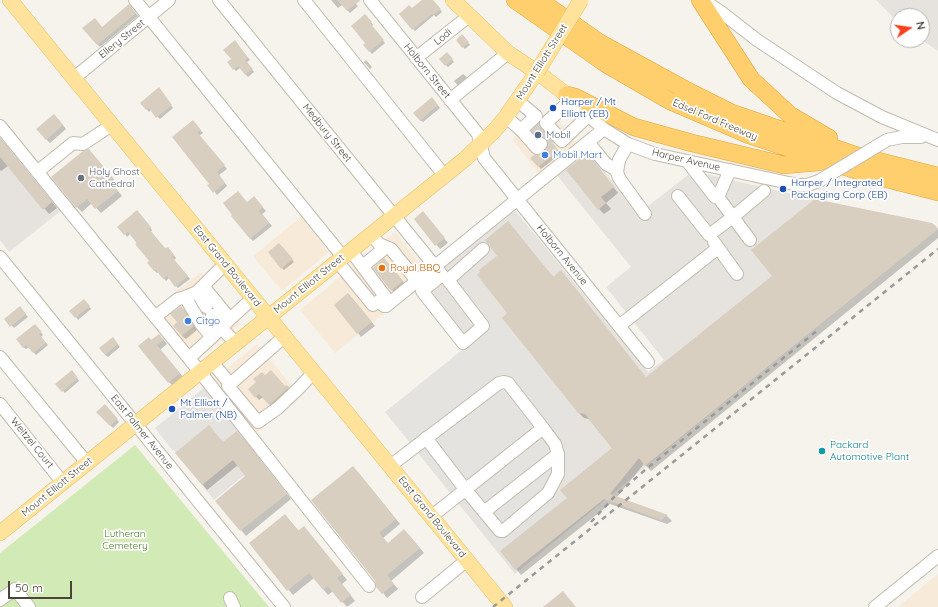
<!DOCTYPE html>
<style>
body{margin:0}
#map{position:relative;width:938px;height:607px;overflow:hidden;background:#f6f3ec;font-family:Quicksand,sans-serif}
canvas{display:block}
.north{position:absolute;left:890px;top:8px;width:40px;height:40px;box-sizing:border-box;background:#fff;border:1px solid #b7b4b0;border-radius:50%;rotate:77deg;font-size:11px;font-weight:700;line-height:16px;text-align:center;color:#4b4439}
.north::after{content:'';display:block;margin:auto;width:14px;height:18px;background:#fc3f1d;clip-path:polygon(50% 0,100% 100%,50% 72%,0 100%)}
.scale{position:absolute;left:8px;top:581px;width:64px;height:18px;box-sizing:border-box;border:2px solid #4b4439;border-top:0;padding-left:5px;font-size:12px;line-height:14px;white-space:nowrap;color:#4b4439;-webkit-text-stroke:3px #fff;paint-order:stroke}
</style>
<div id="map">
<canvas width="938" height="607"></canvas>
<div class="north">N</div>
<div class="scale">50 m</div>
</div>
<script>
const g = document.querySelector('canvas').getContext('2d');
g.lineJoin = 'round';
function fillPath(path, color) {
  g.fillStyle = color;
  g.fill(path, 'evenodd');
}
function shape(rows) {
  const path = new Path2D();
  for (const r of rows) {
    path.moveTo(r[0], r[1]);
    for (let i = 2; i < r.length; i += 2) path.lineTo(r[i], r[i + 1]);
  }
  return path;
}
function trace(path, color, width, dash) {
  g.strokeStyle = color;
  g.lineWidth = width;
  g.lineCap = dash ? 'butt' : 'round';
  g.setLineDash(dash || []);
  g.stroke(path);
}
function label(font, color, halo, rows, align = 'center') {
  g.font = font + ' Quicksand,sans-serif';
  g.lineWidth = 3.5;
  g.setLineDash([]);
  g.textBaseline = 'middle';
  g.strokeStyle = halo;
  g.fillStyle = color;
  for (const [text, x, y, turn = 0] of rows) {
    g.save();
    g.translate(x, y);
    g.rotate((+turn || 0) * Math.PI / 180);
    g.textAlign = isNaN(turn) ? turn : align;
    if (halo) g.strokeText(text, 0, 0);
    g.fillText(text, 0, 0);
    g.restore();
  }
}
const commercial = shape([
 [550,109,578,145,540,175,512,139],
 [301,217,329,252,282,291,253,256],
 [395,232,430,276,335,353,300,310],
 [201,272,241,324,197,359,156,307],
 [257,344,301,397,255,434,212,381],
 [938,574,938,607,898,607]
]);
const industrial = shape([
 [876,0,938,0,938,51,922,40,922,16,898,16,898,22],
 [0,131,63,209,9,252,0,240],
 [587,149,638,214,693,171,938,228,938,229,693,428,515,574,385,412,462,350,414,290,513,208,648,372,664,360,606,287,631,267,556,174],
 [206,387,264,459,214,500,156,428]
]);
const green = shape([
 [135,445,269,607,0,607,0,553]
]);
const parking = shape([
 [502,318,578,413,552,435,576,465,547,489,559,505,500,551,415,446,388,411],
 [205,387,232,420,224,426,230,433,222,440,208,423,173,451,155,428]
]);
const shadow = shape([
 [331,0,352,0,358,6,350,13,342,5,338,8],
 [424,0,432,0,442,12,436,17,434,15,415,31,413,29,412,9],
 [131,8,138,16,100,47,97,44,102,28],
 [368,18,373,25,372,26,385,43,372,54,365,45,367,44],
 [464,38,470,45,465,49,463,47],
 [237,44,250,60,247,62,254,72,248,77,240,68,236,71,234,69,232,59],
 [449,56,454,62,448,67,440,59],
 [366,60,372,67,370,69,364,62],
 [463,74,469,79,459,87,454,81],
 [161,91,173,108,160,119,151,110,149,112,142,103],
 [434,101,440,108,423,122,420,120],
 [58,119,66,129,50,143,46,139],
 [195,124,203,133,199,136,227,169,219,175,227,186,217,195,210,184,173,137],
 [533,131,543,132,559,152,557,155,558,156,541,169,532,158,543,154,549,147,546,139,541,139],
 [0,138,57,208,49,214,8,166,1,171,0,170],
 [89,150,117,183,114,186,122,196,101,213,92,203,82,212,77,207],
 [592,159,618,193,606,203,611,209,604,214,599,209],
 [257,201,266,211,262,214,272,226,253,241,250,238,248,203],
 [140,214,152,230,151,232,166,250,170,250,176,258,174,260,190,279,178,288,169,278,166,281,159,272,157,273,155,271,149,263,151,262,130,234,127,237,125,234],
 [427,217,448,243,440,249,415,219],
 [508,223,553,277,646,378,935,226,938,230,938,238,651,471,644,464,617,497,667,516,672,521,667,524,610,504,521,575,502,551,568,499,613,449,589,419,584,418,579,413,509,313,498,256],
 [281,246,294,262,284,270,282,268],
 [388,263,406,285,396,294,392,290],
 [352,298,375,326,361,337,358,333],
 [86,302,91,309,78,320,76,317],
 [181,307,185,311,197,330,186,339,182,336],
 [22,310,28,317,14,328,6,319],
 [37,327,43,335,41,337,48,345,36,355,29,347,26,349,23,347],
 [163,339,167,344,160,350,183,377,173,386,169,382,151,341],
 [115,341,120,347,108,357,105,355],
 [74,374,79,381,65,393,63,391],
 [287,386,291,391,273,408,263,397,259,400,249,389],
 [105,406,119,422,113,428,98,412],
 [242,437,291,499,246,536,217,501,247,476,238,465,207,490,177,453,223,443],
 [358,472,400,524,383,538,388,544,409,535,424,553,391,581,398,589,387,598,383,593],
 [285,515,299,531,309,533,347,580,342,584,355,601,347,607,333,591,328,595,314,578,293,595,250,544]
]);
const building = shape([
 [337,0,361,0,347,11],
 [422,0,433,0,441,9,433,15,432,14,412,30,399,14,409,5,412,8],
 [129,4,136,13,97,45,82,28,95,18,102,27],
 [365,14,372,22,370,23,384,40,369,52,363,45,365,43,351,26],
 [462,34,469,42,462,48,456,40],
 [235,40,248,58,245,60,253,69,245,75,238,66,233,70,227,62,231,59,223,50],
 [447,52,453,59,445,66,439,59],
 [159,87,172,105,156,118,149,108,146,110,140,103],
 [432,97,438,105,420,121,413,113],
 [54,114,63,125,46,140,36,129],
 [193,120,201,130,197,132,225,165,217,172,225,183,213,193,207,185,209,184,172,137],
 [539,124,558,150,555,152,556,153,538,167,530,158,534,155,538,155,542,154,548,146,546,138,543,137,538,137,531,130],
 [0,138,52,202,43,210,0,157],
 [89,149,113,178,110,181,118,191,95,209,87,199,76,208,51,177,83,151],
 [587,153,614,187,601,197,606,203,598,210,566,170],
 [238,191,247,202,254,196,263,207,259,211,269,223,250,239,231,216,232,215,223,203],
 [815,199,932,223,936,226,937,230,645,466,639,458,610,494,668,515,661,520,604,499,515,570,500,551,567,498,560,490,612,448,585,414,578,413,502,318,507,313,477,275,480,272,479,270,497,256,485,240,508,221,553,277,561,270,646,377,772,276,751,250],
 [137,210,151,227,149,229,165,248,168,247,174,255,172,257,188,276,175,287,167,276,163,279,156,270,154,271,147,263,149,261,135,244,137,243,128,232,124,235,117,227],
 [423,211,445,238,435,246,414,219],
 [279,243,293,259,281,269,268,252],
 [384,258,403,281,391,291,373,268],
 [348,293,372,322,357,334,334,305],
 [84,299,90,306,75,318,69,311],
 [20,306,26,314,10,327,4,319],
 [181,306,194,326,182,336,173,326,177,322,170,314],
 [35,324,42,332,39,334,46,343,33,353,26,345,23,348,16,339],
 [159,334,164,340,157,345,180,373,168,383,138,346,149,337,151,340],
 [113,337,118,344,105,355,99,348],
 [72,370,78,378,62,392,55,384],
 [271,370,285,386,287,385,289,387,269,405,259,394,255,398,248,389,256,382,253,379,262,372,265,375],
 [105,404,118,419,110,426,96,412],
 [209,425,223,442,237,431,287,494,240,531,215,501,245,476,233,460,202,485,175,453],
 [353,466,396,519,379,533,388,543,404,529,420,548,387,575,394,584,382,594,376,587,375,581,311,500],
 [285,514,298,531,304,526,343,574,337,578,351,595,341,603,328,586,323,590,309,573,287,591,249,543],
 [563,591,576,607,543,607]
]);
const minorTunnel = shape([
 [533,134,543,126],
 [541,144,550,137]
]);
const minor = shape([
 [135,0,343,257],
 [219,0,442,275,422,291,463,343,483,326,448,280,483,249],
 [304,0,444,175],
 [370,0,478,134,484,158,648,362],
 [703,0,721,12,757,40,837,93,882,117,938,140],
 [416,58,469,16],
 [74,78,169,0],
 [450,100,508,53],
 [571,100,546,123,562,141,589,115],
 [573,102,604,129,628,144,655,154,798,185,807,185,819,181],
 [506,117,521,130,536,116,518,101],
 [0,126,200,372,369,586],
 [521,130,537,148,541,144],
 [887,140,902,137,921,137],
 [588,142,606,164,617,170],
 [628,144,619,160,617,172,619,178,645,214],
 [687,161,715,197,718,197,730,170],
 [42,168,73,143,83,144,112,125],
 [678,196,709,235,733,217,764,191],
 [718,197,750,240],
 [371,234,379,244,391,249,417,281],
 [714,242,737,274],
 [351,251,390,303],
 [0,257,284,607],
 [337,261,373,305,379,301,384,306,386,306,604,129],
 [225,264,197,292,185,297,201,324,212,337,230,319,253,298],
 [363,266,386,247],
 [203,286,230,319],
 [197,292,206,307],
 [212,315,221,328,236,343],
 [155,317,178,299,185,297],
 [619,326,718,248],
 [285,336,228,386,258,422,278,408,300,387,314,372],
 [0,357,87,463],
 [189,358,212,337],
 [212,362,230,384],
 [0,404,63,483],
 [426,438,465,489,500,531,503,531,548,493,558,474,558,454,555,444,543,428],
 [390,466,499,383,504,382,508,383,543,428,432,516],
 [484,512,558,454],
 [422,597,467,560],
 [230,598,234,607],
 [0,600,15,589,29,607],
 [875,607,938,556]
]);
const major = shape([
 [10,0,505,607],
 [453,0,508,53,537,72,567,95],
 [0,533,465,159,495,130,505,118,537,72]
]);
const highway = shape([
 [515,0,606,64,670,101,749,135,864,173,938,192],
 [539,0,600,43,684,89,732,113,858,156,938,176],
 [700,0,751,79,790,115,829,138],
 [567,95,575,97,634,127,692,143,784,165,819,162]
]);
const rail = shape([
 [591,522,615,496,645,470,818,330],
 [493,607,938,249]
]);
const minorBridge = shape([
 [819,181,887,140]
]);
const majorBridge = shape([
 [537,72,581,0]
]);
const markers = [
 [553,108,4,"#1a4fb4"],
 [538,135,4,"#5c6f8a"],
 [545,155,4,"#3f7fe0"],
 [81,178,4,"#6b7280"],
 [783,189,4,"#1a4fb4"],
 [382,268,4,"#e8710a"],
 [188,321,4,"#3f7fe0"],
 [172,409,4,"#1a4fb4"],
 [822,451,4,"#0f9aa8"]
];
const streetNames = [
 ["Lodi",443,37,-39],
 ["Ellery Street",122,39,-39],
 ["Mount Elliott Street",542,62,-58],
 ["Holborn Street",427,71,51],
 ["Edsel Ford Freeway",715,120,23],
 ["Medbury Street",327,133,51],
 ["Harper Avenue",686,160,13],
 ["Holborn Avenue",562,255,51],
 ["East Grand Boulevard",227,266,51],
 ["Mount Elliott Street",309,284,-39],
 ["East Palmer Avenue",142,432,51],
 ["Weitzel Court",32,443,51],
 ["Mount Elliott Street",57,487,-39],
 ["East Grand Boulevard",432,517,51]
];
const transitNames = [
 ["Harper / Mt",561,102],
 ["Elliott (EB)",561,114],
 ["Harper / Integrated",791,183],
 ["Packaging Corp (EB)",791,195],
 ["Mt Elliott /",180,403],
 ["Palmer (NB)",180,415]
];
const serviceNames = [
 ["Mobil",546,135]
];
const shopNames = [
 ["Mobil Mart",553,155],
 ["Citgo",196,321]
];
const worshipNames = [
 ["Holy Ghost",89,172],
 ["Cathedral",89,184]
];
const foodNames = [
 ["Royal BBQ",390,268]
];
const cultureNames = [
 ["Packard",830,445],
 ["Automotive Plant",830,457]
];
const parkNames = [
 ["Lutheran",125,534],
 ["Cemetery",125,546]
];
fillPath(commercial, '#f7ead8');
fillPath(industrial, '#e6e2dd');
fillPath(green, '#d2eab5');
fillPath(parking, '#e5e3e0');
fillPath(shadow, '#0003');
fillPath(building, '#d8cfc1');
trace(minorTunnel, '#d4d0c8', 12, [12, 6]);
trace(minor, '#c2bbae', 14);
trace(major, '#e6c16a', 16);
trace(highway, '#e0a43c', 18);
trace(minor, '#fff', 12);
trace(major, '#ffe39c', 15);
trace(highway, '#ffcf6e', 17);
trace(rail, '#9a9a9a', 2.5, [5, 5]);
trace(minorBridge, '#c2bbae', 14, []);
trace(majorBridge, '#e6c16a', 16, []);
trace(minorBridge, '#fff', 12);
trace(majorBridge, '#ffe39c', 15);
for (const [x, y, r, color] of markers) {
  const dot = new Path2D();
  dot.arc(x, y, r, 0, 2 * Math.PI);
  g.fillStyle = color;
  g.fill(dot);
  trace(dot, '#fff', 1.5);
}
label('10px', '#4b4439', '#fff', streetNames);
label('10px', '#164399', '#fff', transitNames, 'left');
label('10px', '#4e5e75', '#fff', serviceNames, 'left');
label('10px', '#366cbe', '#fff', shopNames, 'left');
label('10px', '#5b616d', '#fff', worshipNames, 'left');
label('10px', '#c56008', '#fff', foodNames, 'left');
label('10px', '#0d838f', '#fff', cultureNames, 'left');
label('10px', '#4a7f2a', '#fff', parkNames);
</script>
